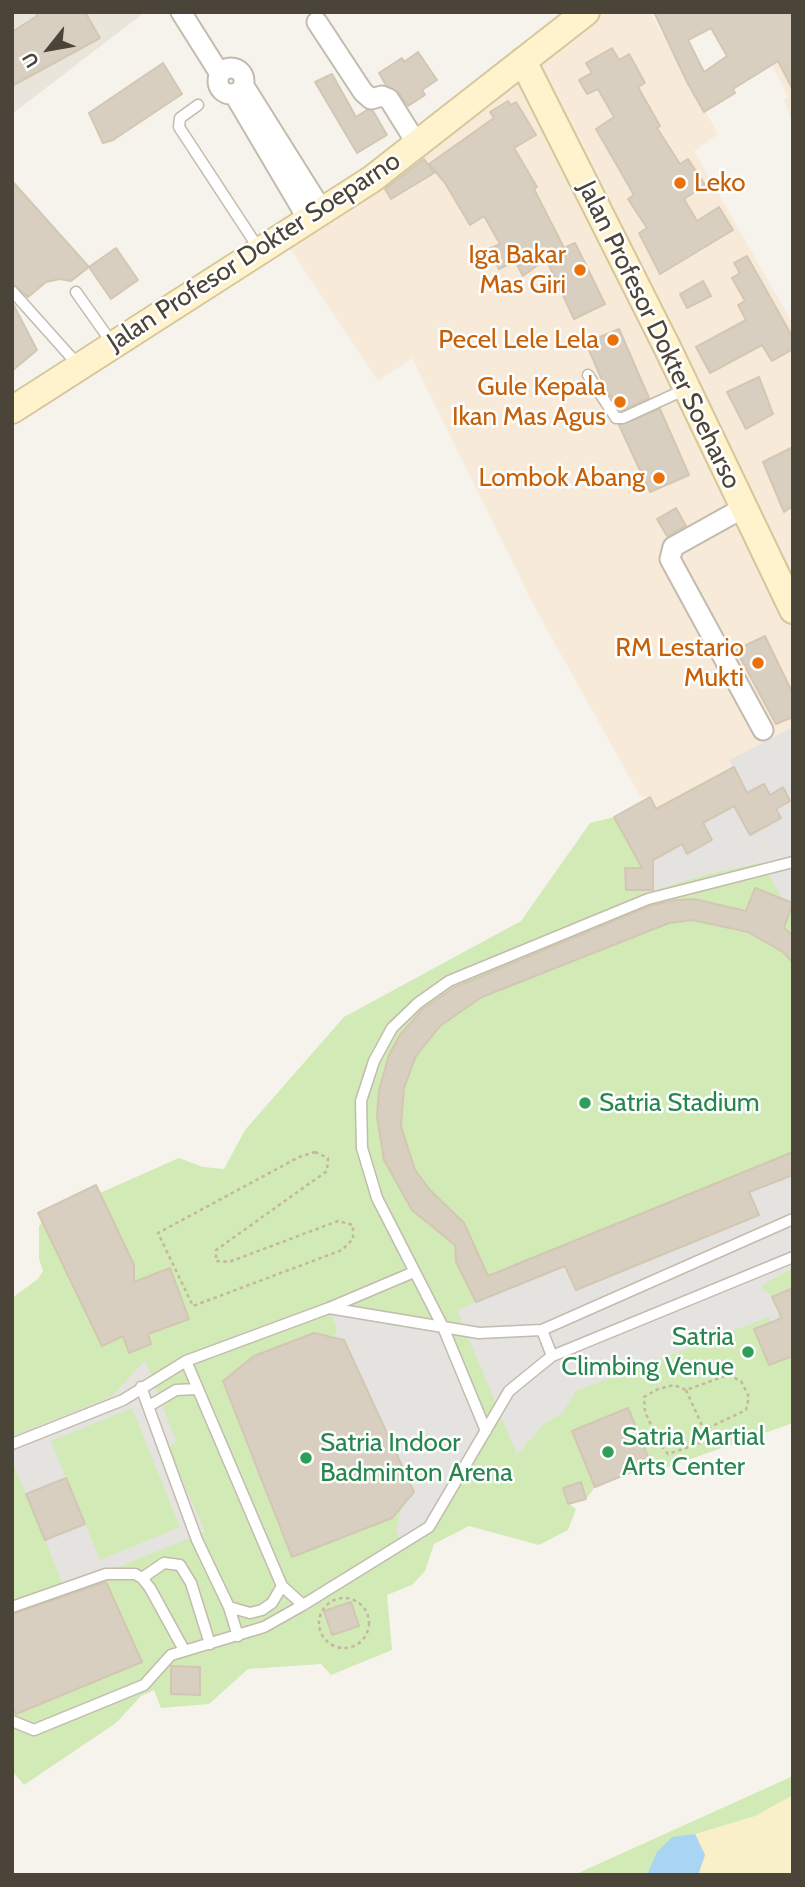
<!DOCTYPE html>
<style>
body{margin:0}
#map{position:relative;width:805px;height:1887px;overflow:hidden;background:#f6f3ec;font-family:Cabin,sans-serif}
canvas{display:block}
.frame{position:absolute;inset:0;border:14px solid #4b4439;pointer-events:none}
.north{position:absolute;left:14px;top:14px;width:70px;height:70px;-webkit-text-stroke:5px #fff;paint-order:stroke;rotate:239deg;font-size:19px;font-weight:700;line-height:28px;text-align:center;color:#4b4439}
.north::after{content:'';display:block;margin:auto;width:24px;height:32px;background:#4b4439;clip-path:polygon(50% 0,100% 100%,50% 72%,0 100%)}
</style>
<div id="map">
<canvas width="805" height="1887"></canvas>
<div class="frame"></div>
<div class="north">U</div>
</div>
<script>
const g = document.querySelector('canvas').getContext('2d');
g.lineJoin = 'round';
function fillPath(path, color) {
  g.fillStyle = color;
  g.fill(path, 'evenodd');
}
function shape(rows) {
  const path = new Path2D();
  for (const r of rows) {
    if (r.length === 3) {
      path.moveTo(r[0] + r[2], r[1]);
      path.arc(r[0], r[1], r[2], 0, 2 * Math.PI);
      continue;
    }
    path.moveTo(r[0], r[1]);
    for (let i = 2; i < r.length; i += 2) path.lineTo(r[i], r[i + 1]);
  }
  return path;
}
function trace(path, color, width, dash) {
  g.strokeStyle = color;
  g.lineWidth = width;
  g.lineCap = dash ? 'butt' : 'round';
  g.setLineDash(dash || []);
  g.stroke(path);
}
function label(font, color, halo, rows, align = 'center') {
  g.font = font + ' Cabin,sans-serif';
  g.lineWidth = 5;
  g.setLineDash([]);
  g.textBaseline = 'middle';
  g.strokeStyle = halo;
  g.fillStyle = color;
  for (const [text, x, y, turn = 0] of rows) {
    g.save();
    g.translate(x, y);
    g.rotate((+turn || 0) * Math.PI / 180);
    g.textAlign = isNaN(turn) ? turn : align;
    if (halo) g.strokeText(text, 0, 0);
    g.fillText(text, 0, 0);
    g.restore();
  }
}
const residential = shape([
 [12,12,145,12,12,114]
]);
const commercial = shape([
 [566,12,650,12,718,134,694,151,793,324,793,727,729,760,734,767,656,809,650,797,640,796,534,606,412,358,378,381,277,229,319,202],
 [745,12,793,12,793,124,784,100,788,97]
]);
const green = shape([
 [614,817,634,853,653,868,625,868,626,890,653,890,707,874,762,862,793,834,793,1423,654,1472,651,1464,595,1487,586,1499,569,1504,576,1509,568,1530,539,1545,469,1526,434,1544,425,1571,412,1585,387,1595,392,1650,331,1675,321,1664,248,1669,209,1704,161,1708,154,1690,141,1696,116,1723,24,1785,12,1771,12,1298,38,1279,43,1271,39,1259,39,1226,49,1215,68,1212,100,1193,179,1158,203,1167,224,1169,245,1130,344,1017,521,921,590,823],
 [793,1776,793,1875,574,1875]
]);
const sand = shape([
 [793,1795,793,1874,698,1875,705,1855,695,1834,755,1816]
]);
const parking = shape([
 [793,727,793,903,782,899,762,862,707,874,653,890,649,862,681,843,687,853,703,823,734,806,750,835,781,818,776,809,790,801,783,788,770,795,764,784,747,793,729,760],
 [793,1175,793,1268,762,1285,763,1291,768,1292,779,1312,777,1320,770,1323,769,1317,576,1391,562,1414,545,1423,517,1455,457,1310,565,1266,577,1289,758,1216,749,1192],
 [329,1308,443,1327,486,1431,429,1527,402,1543,396,1530,402,1506,334,1341,337,1329],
 [145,1360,176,1441,169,1448,172,1456,205,1532,64,1589,45,1540,85,1524,100,1560,180,1527,132,1408,51,1441,66,1478,26,1494,12,1461,12,1436,111,1397]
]);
const water = shape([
 [695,1834,705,1855,698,1875,647,1875,657,1852,672,1837]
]);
const building = shape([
 [35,12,85,12,100,38,12,86,12,32,37,16,35,12],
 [654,12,793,12,793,90,778,61,733,89,735,93,704,112,687,82,654,12],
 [711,28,727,56,704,72,688,40,711,28],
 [612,48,619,60,629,54,645,83,638,87,660,126,657,128,680,164,688,159,705,185,684,199,697,221,719,207,733,230,660,274,639,233,647,228,628,199,634,195,596,129,614,117,598,89,587,94,579,80,592,73,586,63,612,48],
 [418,52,437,80,422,90,425,95,408,106,399,93,386,85,379,73,402,58,404,62,418,52],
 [163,63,182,94,113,140,103,143,89,113,163,63],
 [332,74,356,117,367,110,373,111,387,135,357,153,315,82,332,74],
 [508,101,511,105,516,102,536,135,514,148,537,187,534,189,564,248,575,243,605,304,574,319,546,259,523,276,515,261,499,269,489,249,500,244,484,216,470,225,445,183,429,164,494,118,490,112,508,101],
 [424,159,434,173,391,199,385,189,424,159],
 [12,181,89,267,71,281,60,279,46,282,28,297,12,284,12,181],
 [116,248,138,280,111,299,89,267,116,248],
 [747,256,793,338,793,349,772,361,762,345,710,373,696,347,746,320,738,305,745,301,732,278,740,273,734,263,747,256],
 [703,281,711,296,687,308,680,294,703,281],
 [12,302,37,350,12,371,12,302],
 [619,329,649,398,621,411,605,387,586,343,619,329],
 [759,377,773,414,746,429,727,392,759,377],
 [660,409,689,475,650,492,619,425,660,409],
 [793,447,793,506,784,512,763,462,793,447],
 [676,508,686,526,667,536,657,519,676,508],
 [765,636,793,694,793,717,776,724,736,650,765,636],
 [734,767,747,793,764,784,770,795,783,787,790,801,776,809,781,818,750,835,734,806,703,823,712,840,687,854,682,844,653,860,653,890,626,890,625,868,642,868,614,817,650,797,656,809,734,767],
 [755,888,793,903,784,928,793,935,793,963,783,952,748,932,692,920,669,923,482,997,440,1026,416,1056,404,1088,401,1126,415,1170,430,1190,464,1223,488,1276,793,1152,793,1175,749,1192,759,1215,576,1290,565,1266,476,1302,456,1262,455,1245,412,1210,384,1160,377,1117,379,1090,389,1055,400,1035,423,1009,453,988,650,906,676,900,694,899,746,911,755,888],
 [96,1185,134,1265,134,1282,170,1268,189,1319,148,1334,151,1344,129,1353,123,1336,102,1346,38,1213,96,1185],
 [793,1288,793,1356,769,1365,754,1329,782,1318,772,1297,793,1288],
 [314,1333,344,1340,414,1492,392,1518,292,1557,223,1381,254,1356,314,1333],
 [628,1408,651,1464,595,1487,572,1431,628,1408],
 [66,1478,85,1524,45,1540,26,1494,66,1478],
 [581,1482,586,1499,568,1504,563,1488,581,1482],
 [106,1582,142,1662,16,1714,12,1707,12,1614,106,1582],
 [351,1602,359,1626,332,1635,324,1611,351,1602],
 [171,1666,200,1667,200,1695,171,1694,171,1666]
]);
const path = shape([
 [315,1152,328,1158,327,1171,216,1250,216,1261,229,1262,338,1221,353,1225,353,1239,342,1250,193,1306,158,1233,299,1157,315,1152],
 [686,1390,704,1430,700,1443,668,1454,660,1444,645,1412,644,1397,658,1389,674,1385,686,1390,728,1375,741,1381,749,1397,746,1410,704,1430],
 [344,1623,25]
]);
const lane = shape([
 [198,105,180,118,179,127,259,249],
 [12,291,79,366],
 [76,292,112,343],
 [588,375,616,418,623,418,686,389],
 [329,1308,414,1272],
 [542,1330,552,1356],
 [186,1361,282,1586,303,1605],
 [141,1387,197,1540,229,1607,238,1636],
 [149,1406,176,1390,197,1389],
 [486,1431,443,1327,377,1198,362,1148,361,1101,374,1061,392,1028,418,1003,449,981,648,899,793,862],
 [12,1444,123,1400,186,1361,329,1308,479,1333,542,1330,793,1219],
 [142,1578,164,1563,180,1565,191,1583,210,1644],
 [12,1607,106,1574,135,1574,142,1578,150,1588,184,1650],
 [229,1607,250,1613,262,1610,272,1603,282,1586],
 [12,1721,34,1730,144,1685,171,1655,264,1627,303,1605,429,1527,509,1391,552,1356,793,1257]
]);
const street = shape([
 [181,12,220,74],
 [317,22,363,92,371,99,382,96,389,99,417,144],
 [231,81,13],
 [244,86,323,212],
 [234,94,309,221],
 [743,508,673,547,670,559,763,730]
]);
const secondary = shape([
 [523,61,668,349,793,610],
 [12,410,372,179,586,12]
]);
const markers = [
 [680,183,7,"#e8710a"],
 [580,270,7,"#e8710a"],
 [613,340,7,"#e8710a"],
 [620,402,7,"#e8710a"],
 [659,478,7,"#e8710a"],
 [758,663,7,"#e8710a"],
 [585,1103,7,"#2e9e5b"],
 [748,1352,7,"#2e9e5b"],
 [608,1452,7,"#2e9e5b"],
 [306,1458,7,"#2e9e5b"]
];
const foodNames = [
 ["Leko",694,183,"left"],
 ["Iga Bakar",566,255],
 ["Mas Giri",566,285],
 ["Pecel Lele Lela",599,340],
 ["Gule Kepala",606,387],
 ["Ikan Mas Agus",606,417],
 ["Lombok Abang",645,478],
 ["RM Lestario",744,648],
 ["Mukti",744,678]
];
const streetNames = [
 ["Jalan Profesor Dokter Soeparno",254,252,-33],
 ["Jalan Profesor Dokter Soeharso",659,335,64]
];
const leisureNames = [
 ["Satria Stadium",599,1103],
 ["Satria",734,1337,"right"],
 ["Climbing Venue",734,1367,"right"],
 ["Satria Martial",622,1437],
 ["Arts Center",622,1467],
 ["Satria Indoor",320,1443],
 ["Badminton Arena",320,1473]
];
fillPath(residential, '#eae5da');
fillPath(commercial, '#f7ead8');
fillPath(green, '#d2eab5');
fillPath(sand, '#f9efc9');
fillPath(parking, '#e5e3e0');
fillPath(water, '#a9d4f2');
fillPath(building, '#d8cfc1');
trace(building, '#d3c7b4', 2);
trace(lane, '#c2bbae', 13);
trace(street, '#c2bbae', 23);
trace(secondary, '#d6c79b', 30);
trace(path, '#c4b79f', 2.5, [3.5, 3.5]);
trace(lane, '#fff', 10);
trace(street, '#fff', 19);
trace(secondary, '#fff3cd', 26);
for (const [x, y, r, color] of markers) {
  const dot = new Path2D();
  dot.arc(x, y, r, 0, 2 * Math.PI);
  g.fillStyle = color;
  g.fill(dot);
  trace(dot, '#fff', 2.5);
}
label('26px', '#c56008', '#fff', foodNames, 'right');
label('26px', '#4b4439', '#fff', streetNames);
label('26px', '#27864d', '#fff', leisureNames, 'left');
</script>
